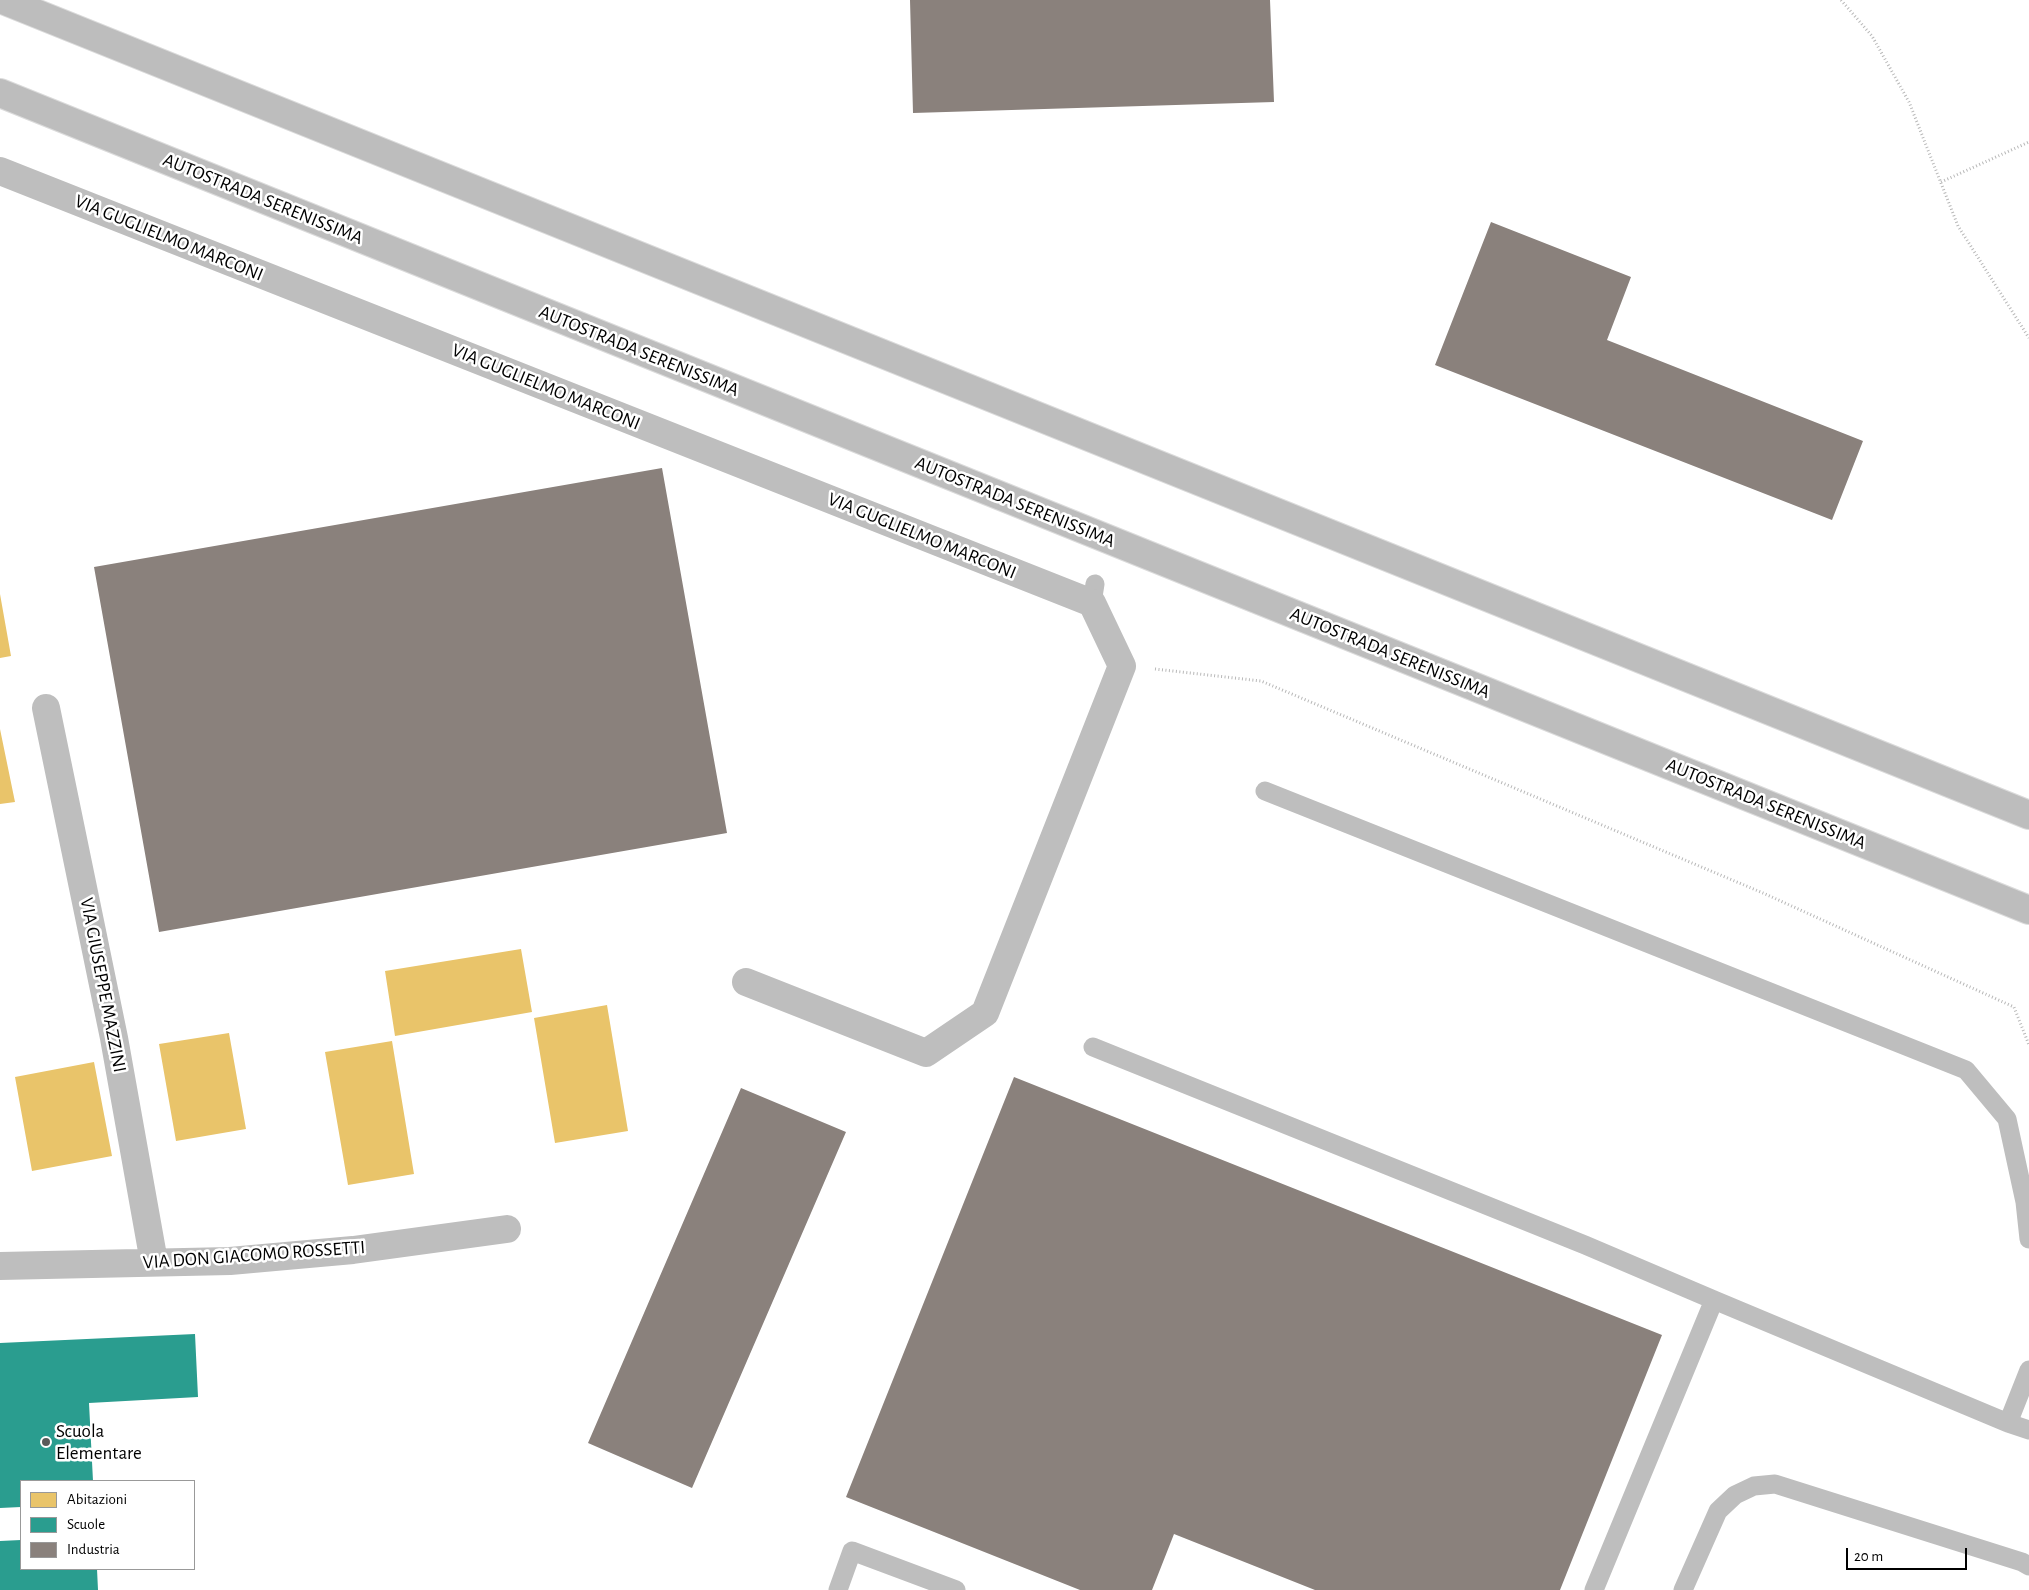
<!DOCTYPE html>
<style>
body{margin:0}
#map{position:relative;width:2029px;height:1590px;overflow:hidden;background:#fff;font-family:"Alegreya Sans",sans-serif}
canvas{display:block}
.legend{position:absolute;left:20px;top:1480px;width:175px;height:90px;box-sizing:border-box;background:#fff;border:1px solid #999;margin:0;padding:6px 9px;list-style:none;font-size:15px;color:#000}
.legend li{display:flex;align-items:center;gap:10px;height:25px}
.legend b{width:25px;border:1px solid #999}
.scale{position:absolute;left:1846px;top:1548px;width:121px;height:22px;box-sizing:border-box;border:2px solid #000;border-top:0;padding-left:6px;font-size:15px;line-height:18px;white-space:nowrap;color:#000;-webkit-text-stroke:4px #fff;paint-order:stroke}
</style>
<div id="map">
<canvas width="2029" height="1590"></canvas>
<ul class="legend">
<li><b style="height:14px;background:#e9c46a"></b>Abitazioni</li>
<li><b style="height:14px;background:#2a9d8f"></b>Scuole</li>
<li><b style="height:14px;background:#8a817c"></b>Industria</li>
</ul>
<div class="scale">20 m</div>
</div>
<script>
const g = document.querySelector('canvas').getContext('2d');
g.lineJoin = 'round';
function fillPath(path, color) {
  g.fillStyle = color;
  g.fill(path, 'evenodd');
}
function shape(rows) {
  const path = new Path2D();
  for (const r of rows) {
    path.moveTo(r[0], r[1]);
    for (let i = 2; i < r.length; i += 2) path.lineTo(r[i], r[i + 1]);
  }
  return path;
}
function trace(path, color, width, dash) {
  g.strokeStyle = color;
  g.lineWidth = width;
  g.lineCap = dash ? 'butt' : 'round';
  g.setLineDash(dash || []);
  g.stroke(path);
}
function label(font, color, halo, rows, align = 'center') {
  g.font = font + ' "Alegreya Sans",sans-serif';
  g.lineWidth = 5;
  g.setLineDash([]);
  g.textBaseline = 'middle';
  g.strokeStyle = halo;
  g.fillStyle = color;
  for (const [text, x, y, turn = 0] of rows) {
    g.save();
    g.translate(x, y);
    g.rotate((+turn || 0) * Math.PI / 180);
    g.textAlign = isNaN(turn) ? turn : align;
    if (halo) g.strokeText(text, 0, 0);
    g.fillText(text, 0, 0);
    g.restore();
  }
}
const homes = shape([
 [0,594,11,656,0,658],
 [0,729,15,802,0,804],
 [521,949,532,1012,395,1036,385,971],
 [607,1005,628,1131,555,1143,534,1018],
 [229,1033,246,1129,176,1141,159,1044],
 [392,1041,414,1174,348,1185,325,1052],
 [94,1062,112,1156,32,1171,15,1077]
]);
const schools = shape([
 [195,1334,198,1397,89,1403,93,1481,21,1481,21,1507,0,1508,0,1343],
 [21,1540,21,1569,97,1569,98,1590,0,1590,0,1541]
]);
const industry = shape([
 [910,0,1270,0,1274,102,913,113],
 [1491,222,1631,277,1607,340,1863,441,1832,520,1435,365],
 [662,468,727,833,159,932,94,567],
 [1014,1077,1662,1335,1560,1590,1315,1590,1174,1534,1152,1590,1080,1590,846,1497],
 [741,1088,846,1132,692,1488,588,1443]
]);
const path = shape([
 [1841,0,1872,36,1909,102,1958,226,2029,338],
 [1941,182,2029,142],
 [1155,669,1261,681,1763,893,2014,1007,2029,1045]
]);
const lane = shape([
 [1092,603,1095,584],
 [1265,791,1966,1070,2007,1119,2025,1202,2029,1239],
 [1093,1047,1585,1245,1714,1300,1594,1590],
 [1714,1300,2008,1423,2029,1370],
 [2008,1423,2029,1430],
 [838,1590,852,1551,956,1590],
 [1683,1590,1718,1511,1735,1495,1754,1486,1775,1484,2022,1562,2029,1566]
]);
const street = shape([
 [0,171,1092,603,1122,666,985,1013,926,1053,746,982],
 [46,708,114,1038,154,1262],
 [0,1266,230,1261,353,1250,507,1229]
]);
const highway = shape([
 [3,0,2029,815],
 [0,93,2029,910]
]);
const markers = [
 [46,1442,5,"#595959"]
];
const streetNames = [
 ["AUTOSTRADA SERENISSIMA",263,199,22],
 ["VIA GUGLIELMO MARCONI",169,238,22],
 ["AUTOSTRADA SERENISSIMA",639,351,22],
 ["VIA GUGLIELMO MARCONI",546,387,22],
 ["AUTOSTRADA SERENISSIMA",1015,502,22],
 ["VIA GUGLIELMO MARCONI",922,536,22],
 ["AUTOSTRADA SERENISSIMA",1390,653,22],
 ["AUTOSTRADA SERENISSIMA",1766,804,22],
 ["VIA GIUSEPPE MAZZINI",103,985,79],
 ["VIA DON GIACOMO ROSSETTI",254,1255,-4]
];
const poiNames = [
 ["Scuola",56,1431],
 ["Elementare",56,1453]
];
fillPath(homes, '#e9c46a');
fillPath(schools, '#2a9d8f');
fillPath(industry, '#8a817c');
trace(highway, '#dbdbdb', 30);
trace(path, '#b8b8b8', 3, [1, 2.5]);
trace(lane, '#bebebe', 19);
trace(street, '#bebebe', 28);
trace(highway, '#bdbdbd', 28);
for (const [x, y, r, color] of markers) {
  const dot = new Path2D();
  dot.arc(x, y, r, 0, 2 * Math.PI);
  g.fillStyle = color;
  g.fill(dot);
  trace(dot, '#fff', 2);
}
label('19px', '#000', '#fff', streetNames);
label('19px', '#000', '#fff', poiNames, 'left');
</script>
